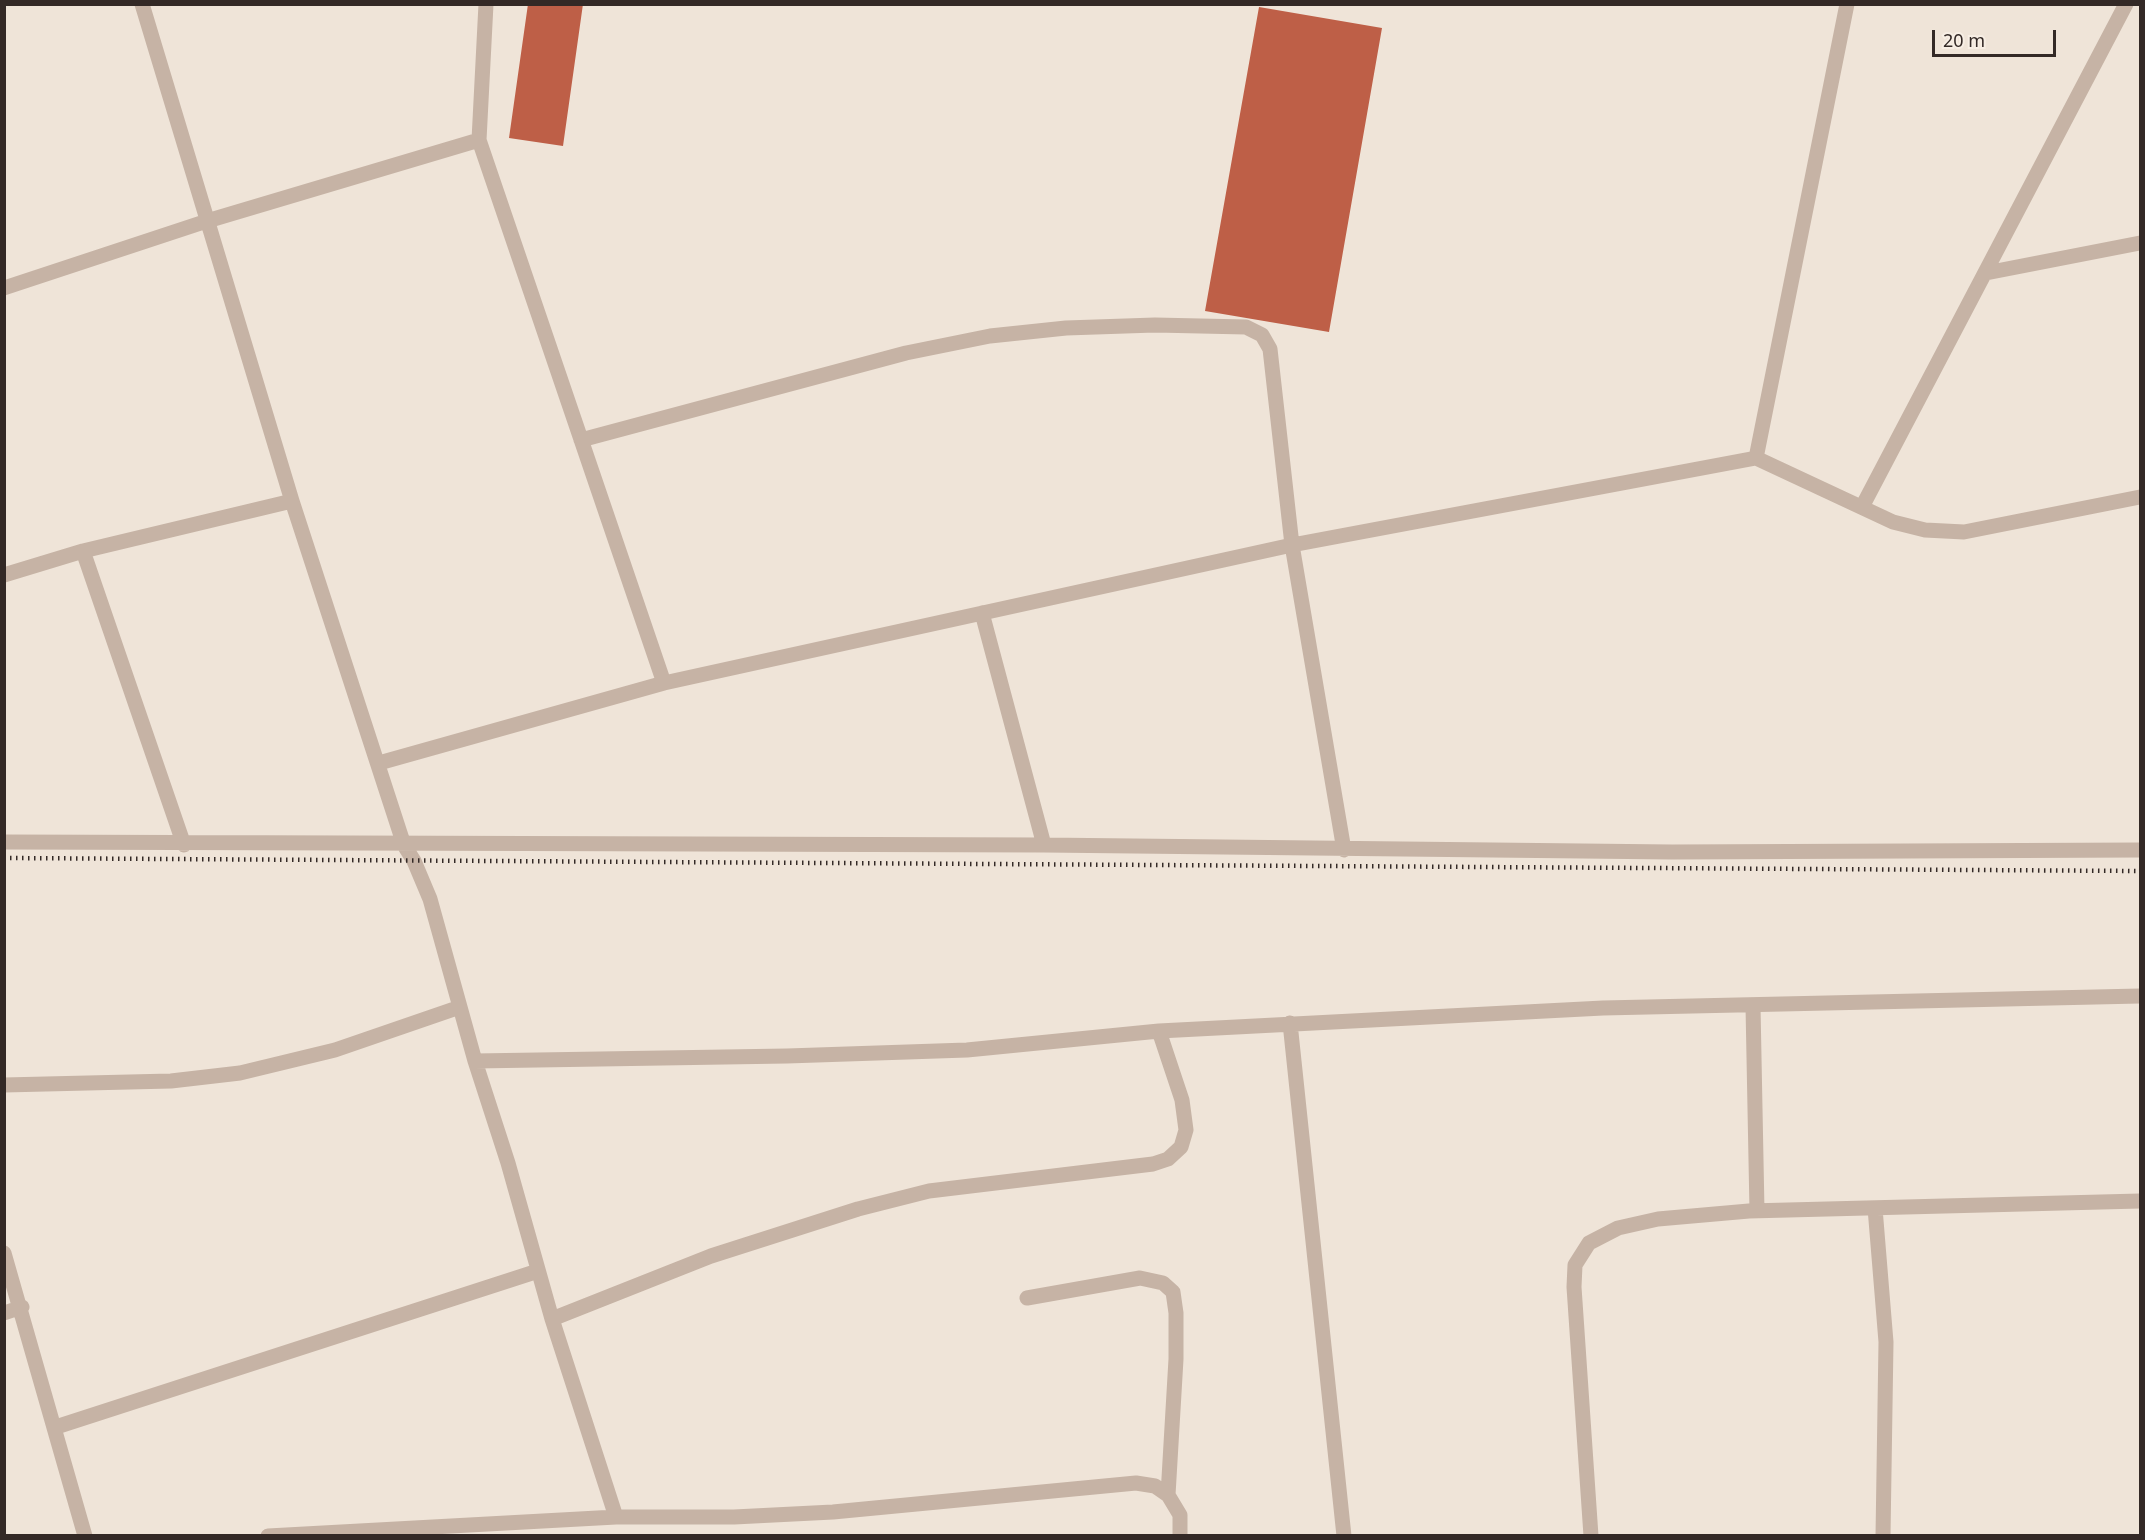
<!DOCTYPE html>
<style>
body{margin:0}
#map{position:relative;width:2145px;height:1540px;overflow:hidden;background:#efe4d8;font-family:"Noto Sans",sans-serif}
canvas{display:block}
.frame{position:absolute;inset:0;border:6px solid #332926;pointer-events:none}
.scale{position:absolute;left:1932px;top:30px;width:124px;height:27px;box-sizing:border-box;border:3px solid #332926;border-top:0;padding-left:8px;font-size:18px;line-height:21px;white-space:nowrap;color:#332926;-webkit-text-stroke:4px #f7eee4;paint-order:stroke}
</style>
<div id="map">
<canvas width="2145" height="1540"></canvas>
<div class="frame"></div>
<div class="scale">20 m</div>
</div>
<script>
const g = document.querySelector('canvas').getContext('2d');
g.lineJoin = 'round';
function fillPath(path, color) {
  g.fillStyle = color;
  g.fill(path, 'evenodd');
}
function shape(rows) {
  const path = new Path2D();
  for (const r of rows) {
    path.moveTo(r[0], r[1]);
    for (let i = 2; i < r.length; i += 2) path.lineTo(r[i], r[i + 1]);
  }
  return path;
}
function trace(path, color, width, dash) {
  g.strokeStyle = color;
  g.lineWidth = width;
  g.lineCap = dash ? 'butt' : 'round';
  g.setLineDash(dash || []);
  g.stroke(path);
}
const building = shape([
 [528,4,583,4,563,146,509,138],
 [1259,7,1382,28,1329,332,1205,311]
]);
const street = shape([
 [142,4,292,501,404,845,414,861,430,899,475,1061,508,1163,552,1319,616,1517],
 [486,4,479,140,664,683,1292,545,1756,458,1893,522,1925,530,1964,532,2140,497],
 [1986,273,2140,243],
 [4,288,207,221,479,140],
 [581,440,906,353,990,336,1066,328,1155,325,1246,327,1262,335,1270,349,1292,545,1344,850],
 [1756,458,1847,4],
 [1862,507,2126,4],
 [83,551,184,845],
 [4,575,83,551,292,501],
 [982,613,1044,845],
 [379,763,664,683],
 [4,842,1044,845,1672,852,2140,850],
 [1753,1006,1757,1211],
 [1290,1023,1344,1536],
 [475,1061,787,1056,967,1050,1159,1031,1603,1008,2140,996],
 [4,1085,171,1081,240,1073,335,1050,460,1007],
 [1875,1208,1886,1342,1883,1536],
 [4,1253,85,1536],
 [1027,1298,1140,1278,1163,1283,1173,1292,1176,1313,1176,1359,1168,1495],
 [4,1313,22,1307],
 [552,1319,711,1256,858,1209,929,1191,1153,1164,1168,1159,1181,1147,1186,1130,1182,1100,1159,1031],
 [56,1427,538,1271],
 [268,1536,616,1517,734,1517,833,1512,1136,1483,1155,1486,1168,1495,1180,1515,1180,1536],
 [1591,1536,1574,1287,1575,1265,1589,1243,1618,1228,1658,1219,1749,1211,2140,1201]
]);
const rail = shape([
 [4,858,2140,871]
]);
fillPath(building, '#be5f47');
trace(street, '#c6b3a5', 15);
trace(rail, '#332926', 4.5, [1.5, 4.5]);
</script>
